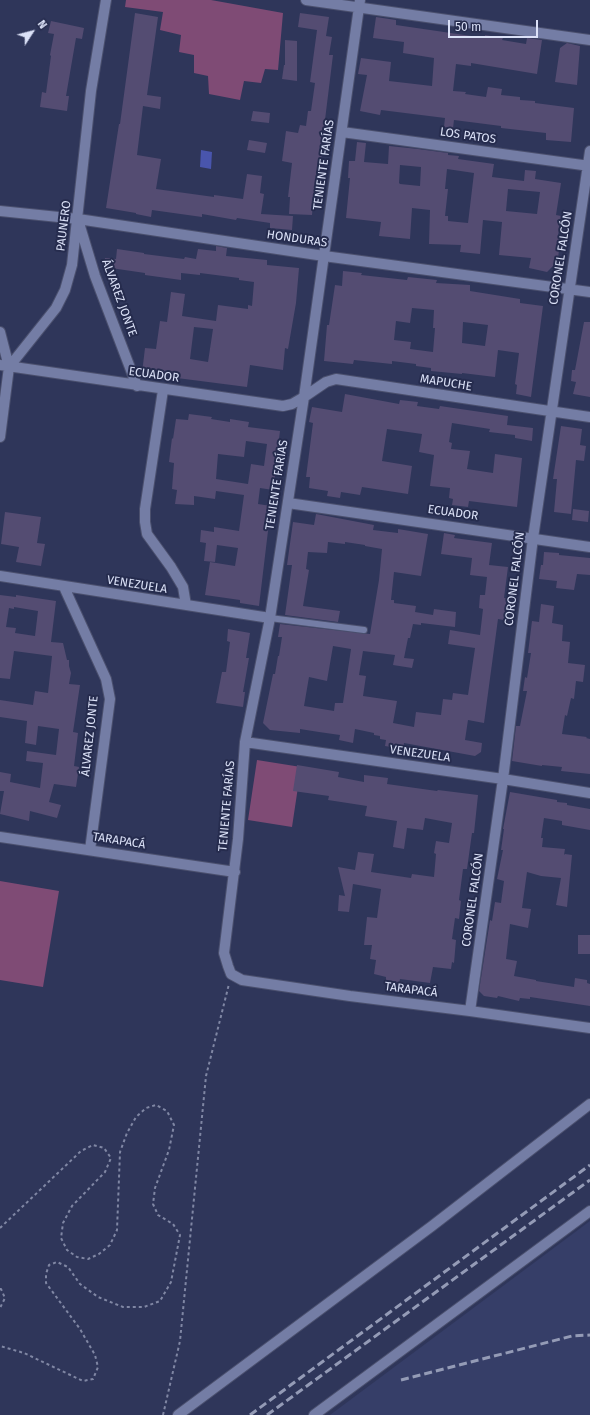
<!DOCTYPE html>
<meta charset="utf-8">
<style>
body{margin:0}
#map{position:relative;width:590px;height:1415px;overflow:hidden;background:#2f365a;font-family:"Fira Sans",sans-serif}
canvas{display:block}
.north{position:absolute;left:12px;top:12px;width:40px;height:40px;-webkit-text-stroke:3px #262c4e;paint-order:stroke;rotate:54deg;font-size:11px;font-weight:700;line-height:16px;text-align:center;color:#dbe1f7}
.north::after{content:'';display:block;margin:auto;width:14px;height:18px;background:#dbe1f7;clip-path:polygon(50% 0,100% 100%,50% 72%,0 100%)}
.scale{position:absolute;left:448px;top:20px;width:90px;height:18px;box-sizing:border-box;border:2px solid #dbe1f7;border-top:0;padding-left:5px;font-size:12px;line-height:14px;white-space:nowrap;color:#dbe1f7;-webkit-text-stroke:3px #262c4e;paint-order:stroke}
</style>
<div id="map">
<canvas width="590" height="1415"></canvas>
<div class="north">N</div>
<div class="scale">50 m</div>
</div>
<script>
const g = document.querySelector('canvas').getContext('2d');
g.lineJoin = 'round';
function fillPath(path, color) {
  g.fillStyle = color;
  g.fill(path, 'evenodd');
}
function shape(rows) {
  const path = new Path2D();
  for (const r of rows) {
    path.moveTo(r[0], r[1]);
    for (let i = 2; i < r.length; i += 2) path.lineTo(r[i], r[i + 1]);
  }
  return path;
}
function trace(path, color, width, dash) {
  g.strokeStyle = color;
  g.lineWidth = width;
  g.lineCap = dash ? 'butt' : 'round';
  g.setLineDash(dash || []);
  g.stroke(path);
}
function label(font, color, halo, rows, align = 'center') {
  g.font = font + ' "Fira Sans",sans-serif';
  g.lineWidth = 4;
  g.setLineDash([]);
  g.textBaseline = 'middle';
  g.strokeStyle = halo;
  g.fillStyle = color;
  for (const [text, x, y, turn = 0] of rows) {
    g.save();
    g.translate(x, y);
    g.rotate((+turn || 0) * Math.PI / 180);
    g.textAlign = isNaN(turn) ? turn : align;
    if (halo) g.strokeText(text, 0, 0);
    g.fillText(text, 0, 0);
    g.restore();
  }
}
const built = shape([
 [590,1221,590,1415,330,1415]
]);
const green = shape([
 [126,0,211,0,283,13,278,70,265,69,261,83,244,81,240,100,209,94,208,76,194,73,194,55,179,52,181,35,160,30,163,12,125,7],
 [257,760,301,767,292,827,248,820],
 [0,881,59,891,43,987,0,980]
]);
const water = shape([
 [201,150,212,152,211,169,200,167]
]);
const building = shape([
 [135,13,158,17,147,95,161,97,160,109,143,106,137,155,161,159,156,189,214,197,214,195,243,199,247,174,262,176,260,193,264,194,261,214,293,216,292,230,270,228,270,223,237,218,236,220,202,214,202,217,152,210,151,217,136,214,136,213,106,208,119,124,120,124],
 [300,13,329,17,326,36,332,37,329,55,333,55,324,128,326,129,316,192,314,192,312,215,289,214,290,197,288,197,292,163,282,161,286,131,298,133,300,125,306,126,308,111,311,111,315,83,310,82,317,30,298,27],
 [376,17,396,20,396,25,485,38,485,35,503,38,502,40,526,44,527,38,542,40,537,74,471,63,471,66,456,64,453,91,466,92,465,94,486,97,488,87,502,89,501,95,520,97,520,100,535,101,535,103,574,108,571,142,546,140,546,133,501,128,501,126,454,120,453,128,444,127,445,118,381,110,380,115,360,111,367,75,358,74,361,58,391,62,389,81,432,86,434,58,403,53,404,42,373,38],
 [51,21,84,28,82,39,76,38,66,96,69,96,67,111,40,107,42,92,46,93,51,56,50,55,54,34,48,33],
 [285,40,297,41,297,81,282,79,284,65,285,65],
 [567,43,580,46,577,85,555,82,560,48],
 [253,111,270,113,269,123,251,121],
 [249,140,267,143,265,153,247,150],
 [357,142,366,143,364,162,388,164,389,146,418,149,448,153,448,155,459,156,458,159,494,164,492,177,524,181,525,170,536,171,535,179,561,183,556,215,561,216,558,236,560,236,558,261,547,272,529,268,531,258,499,255,502,222,483,220,480,254,460,252,461,245,429,244,430,210,412,208,410,239,379,236,381,222,346,218,350,178,348,178,349,161,355,161],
 [400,165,421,167,420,186,400,184,399,183],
 [447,169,474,173,468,223,448,221,448,216,445,216,448,189,445,189],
 [508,189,540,192,537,214,506,211],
 [216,246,227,248,226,256,267,260,267,265,299,268,296,303,288,349,285,348,283,370,250,365,247,387,177,378,178,376,158,373,158,375,142,373,145,348,156,349,160,321,167,322,171,292,185,294,182,316,216,321,218,305,248,309,248,305,252,306,254,282,239,280,239,278,200,273,200,275,181,273,181,280,145,275,145,273,104,267,105,258,116,259,117,249,144,253,144,254,184,259,185,257,196,259,198,249,216,251],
 [194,327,213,329,208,362,190,359],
 [343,271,362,273,361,275,407,280,408,277,437,280,436,283,470,285,470,291,520,299,520,303,543,306,531,397,516,394,517,385,515,384,519,353,498,350,495,377,462,373,462,374,431,371,431,368,416,366,416,364,392,361,392,364,354,360,353,364,324,361,327,325,329,325,335,285,342,286],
 [412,308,434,310,433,328,435,328,433,352,410,349,411,342,394,340,396,321,410,323],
 [463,322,488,325,485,346,462,343],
 [584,322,590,322,590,397,573,394,576,382,571,381,572,370,575,370],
 [345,394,399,404,400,400,418,402,417,406,439,409,440,406,508,416,507,425,533,428,532,441,515,438,515,435,489,432,490,429,452,423,449,442,452,443,451,449,470,451,467,469,493,473,495,454,522,458,517,507,469,501,468,507,452,505,453,499,449,498,450,488,430,486,434,455,419,452,422,434,387,429,382,461,412,466,408,494,362,487,360,495,341,492,340,498,327,496,328,491,309,488,310,477,306,477,313,423,309,422,312,407,342,412],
 [189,414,212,417,211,419,230,422,230,419,249,422,248,427,280,431,277,455,278,455,273,490,260,488,258,504,271,506,259,606,240,603,240,600,205,595,210,562,235,566,238,548,217,545,215,562,204,561,206,543,200,542,201,530,214,532,214,527,239,531,244,495,216,491,215,499,194,496,194,505,175,504,177,490,172,489,174,463,169,462,172,438,173,439,176,419,188,420],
 [246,441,267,444,264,466,251,464,248,484,216,479,218,454,244,457],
 [561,426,582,429,580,445,586,446,584,461,576,460,571,514,554,512,557,479,553,479],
 [573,509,589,511,588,522,572,520],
 [5,512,41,517,37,543,45,544,41,566,16,562,19,547,1,544],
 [316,514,374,525,373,530,398,533,398,529,428,534,421,576,394,572,391,600,394,600,394,603,416,606,415,612,433,615,434,609,456,612,455,627,421,623,421,625,413,624,410,638,408,638,404,658,414,659,412,668,393,665,395,655,363,651,359,675,366,676,363,696,397,701,393,723,414,727,416,712,441,715,443,699,452,700,453,693,468,695,475,648,448,644,450,630,480,635,483,609,479,608,480,595,485,595,487,577,470,575,472,558,441,554,444,533,455,535,454,538,492,543,489,565,508,567,504,598,507,598,504,620,498,619,484,723,468,720,465,740,482,743,481,752,475,756,404,743,403,749,385,746,386,740,380,739,380,736,374,735,374,733,355,729,353,743,339,740,340,735,319,732,300,729,300,733,270,730,263,723,273,674,275,674,278,656,279,656,282,637,278,637,280,624,370,634,379,580,382,549,365,546,365,545,345,542,345,544,328,542,327,553,308,552,306,569,309,570,303,606,340,611,338,622,285,615,292,565,287,565,293,522,314,525],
 [333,646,351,649,343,703,335,703,334,711,304,706,309,677,327,681],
 [544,552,559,553,559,555,590,558,590,575,577,574,574,590,556,588,557,581,539,579,541,565,543,565],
 [0,595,16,597,16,595,56,601,51,642,63,643,67,660,69,660,69,666,71,673,69,684,80,685,73,732,78,733,74,766,79,767,76,787,54,784,49,802,61,805,57,818,30,811,29,821,0,814,4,791,0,791,0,772,11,774,10,782,40,788,43,763,26,761,27,751,56,755,59,729,38,726,36,745,25,743,27,721,0,717,0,700,33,705,35,691,48,693,52,656,14,651,10,679,0,678],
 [14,607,38,611,35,636,15,633,16,628,6,627,9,608,14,609],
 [541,604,554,606,552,623,563,625,562,641,570,642,568,663,585,665,583,682,576,681,574,699,571,698,567,716,565,715,562,734,587,737,586,738,590,739,590,774,561,771,562,767,542,765,542,766,512,761,516,726,520,726,527,691,523,691,525,677,527,678,531,653,528,653,532,621,539,622],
 [228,629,250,633,246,658,249,658,243,692,245,692,243,707,216,703,222,672,226,672,230,642,227,641],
 [297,765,339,772,338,777,364,782,364,775,388,778,387,784,437,791,438,790,478,795,474,833,472,833,467,869,463,869,459,900,461,901,459,919,455,918,452,939,456,940,454,963,452,962,451,969,433,967,430,983,400,979,399,984,386,982,386,977,374,974,376,960,370,959,372,945,364,945,367,917,377,918,381,889,353,884,349,912,338,911,339,895,345,896,338,867,355,870,358,852,374,854,371,872,411,878,412,874,434,877,436,854,434,853,436,841,449,843,452,823,425,818,423,830,407,828,404,849,393,847,397,821,365,816,367,806,328,800,329,796,293,791],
 [510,792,557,800,557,802,567,803,567,805,590,809,590,830,562,825,562,821,544,818,541,838,543,838,542,847,565,849,564,855,565,854,572,855,567,907,556,905,561,878,541,876,527,872,522,908,531,909,528,928,510,924,506,959,517,961,514,976,536,980,536,981,574,987,575,978,587,980,587,983,590,984,590,1006,530,997,530,999,520,998,519,1001,498,996,497,998,484,996,479,991,490,920,492,921,495,902,501,903,504,881,497,879,503,850,501,850,504,829,503,829],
 [578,935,590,935,590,954,578,954]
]);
const path = shape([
 [0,1228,81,1151,93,1145,104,1148,111,1158,105,1172,72,1206,63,1223,61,1238,67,1250,77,1257,88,1259,99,1254,110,1245,117,1230,120,1152,127,1133,136,1117,146,1108,156,1105,167,1111,174,1125,169,1150,155,1188,153,1204,158,1215,173,1224,180,1235,171,1282,160,1301,144,1307,123,1307,98,1297,80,1284,68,1267,57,1262,49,1265,46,1274,46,1283,80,1329,95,1355,98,1367,93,1379,83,1381,24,1353,0,1346],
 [0,1289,1,1289,5,1298,0,1308],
 [163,1415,180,1341,206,1076,229,984]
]);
const service = shape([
 [270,618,364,630]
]);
const minor = shape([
 [306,0,590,40],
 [360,0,304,397,270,618,245,742,238,839,224,953,228,966,231,974,242,980,350,996,470,1011,590,1028],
 [342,132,590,166],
 [0,211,78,219,324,256,590,292],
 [79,223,95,276,137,386],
 [0,332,9,367],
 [0,365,283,406,292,404,304,397,326,382,336,379,590,417],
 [163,390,145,509,145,522,147,534,171,567,183,587,186,605],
 [0,437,9,367,56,308,65,290,72,265,91,91,106,0],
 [288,503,590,547],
 [0,576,270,618],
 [64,587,106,679,110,699,90,850],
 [245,742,503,779,590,793],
 [0,837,235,872],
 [470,1011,503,779,533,538,590,151],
 [178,1415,432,1226,590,1104],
 [314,1415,590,1211]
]);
const rail = shape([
 [401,1380,572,1336,590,1335],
 [250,1415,590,1165],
 [267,1415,590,1180]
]);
const streetNames = [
 ["LOS PATOS",468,136,8],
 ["TENIENTE FARÍAS",324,165,-82],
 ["PAUNERO",64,226,-83],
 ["HONDURAS",297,239,8],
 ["CORONEL FALCÓN",561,258,-81],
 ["ÁLVAREZ JONTE",119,298,70],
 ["ECUADOR",154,375,8],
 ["MAPUCHE",446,383,9],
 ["TENIENTE FARÍAS",277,485,-81],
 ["ECUADOR",453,513,8],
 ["CORONEL FALCÓN",515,579,-83],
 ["VENEZUELA",137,585,9],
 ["ÁLVAREZ JONTE",90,736,-84],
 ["VENEZUELA",420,754,8],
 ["TENIENTE FARÍAS",227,806,-85],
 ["TARAPACÁ",119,841,9],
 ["CORONEL FALCÓN",473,900,-82],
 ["TARAPACÁ",411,990,7]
];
fillPath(built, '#363e68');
fillPath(green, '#7f4b75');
fillPath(water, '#4955ad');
fillPath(building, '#544c72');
trace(service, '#4b506e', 8);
trace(minor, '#4b506e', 12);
trace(path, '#8087a4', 2, [3, 3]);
trace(service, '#747da5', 6);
trace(minor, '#747da5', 10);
trace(rail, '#949bb6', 3, [8, 4]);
label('12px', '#dbe1f7', '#262c4e', streetNames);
</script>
